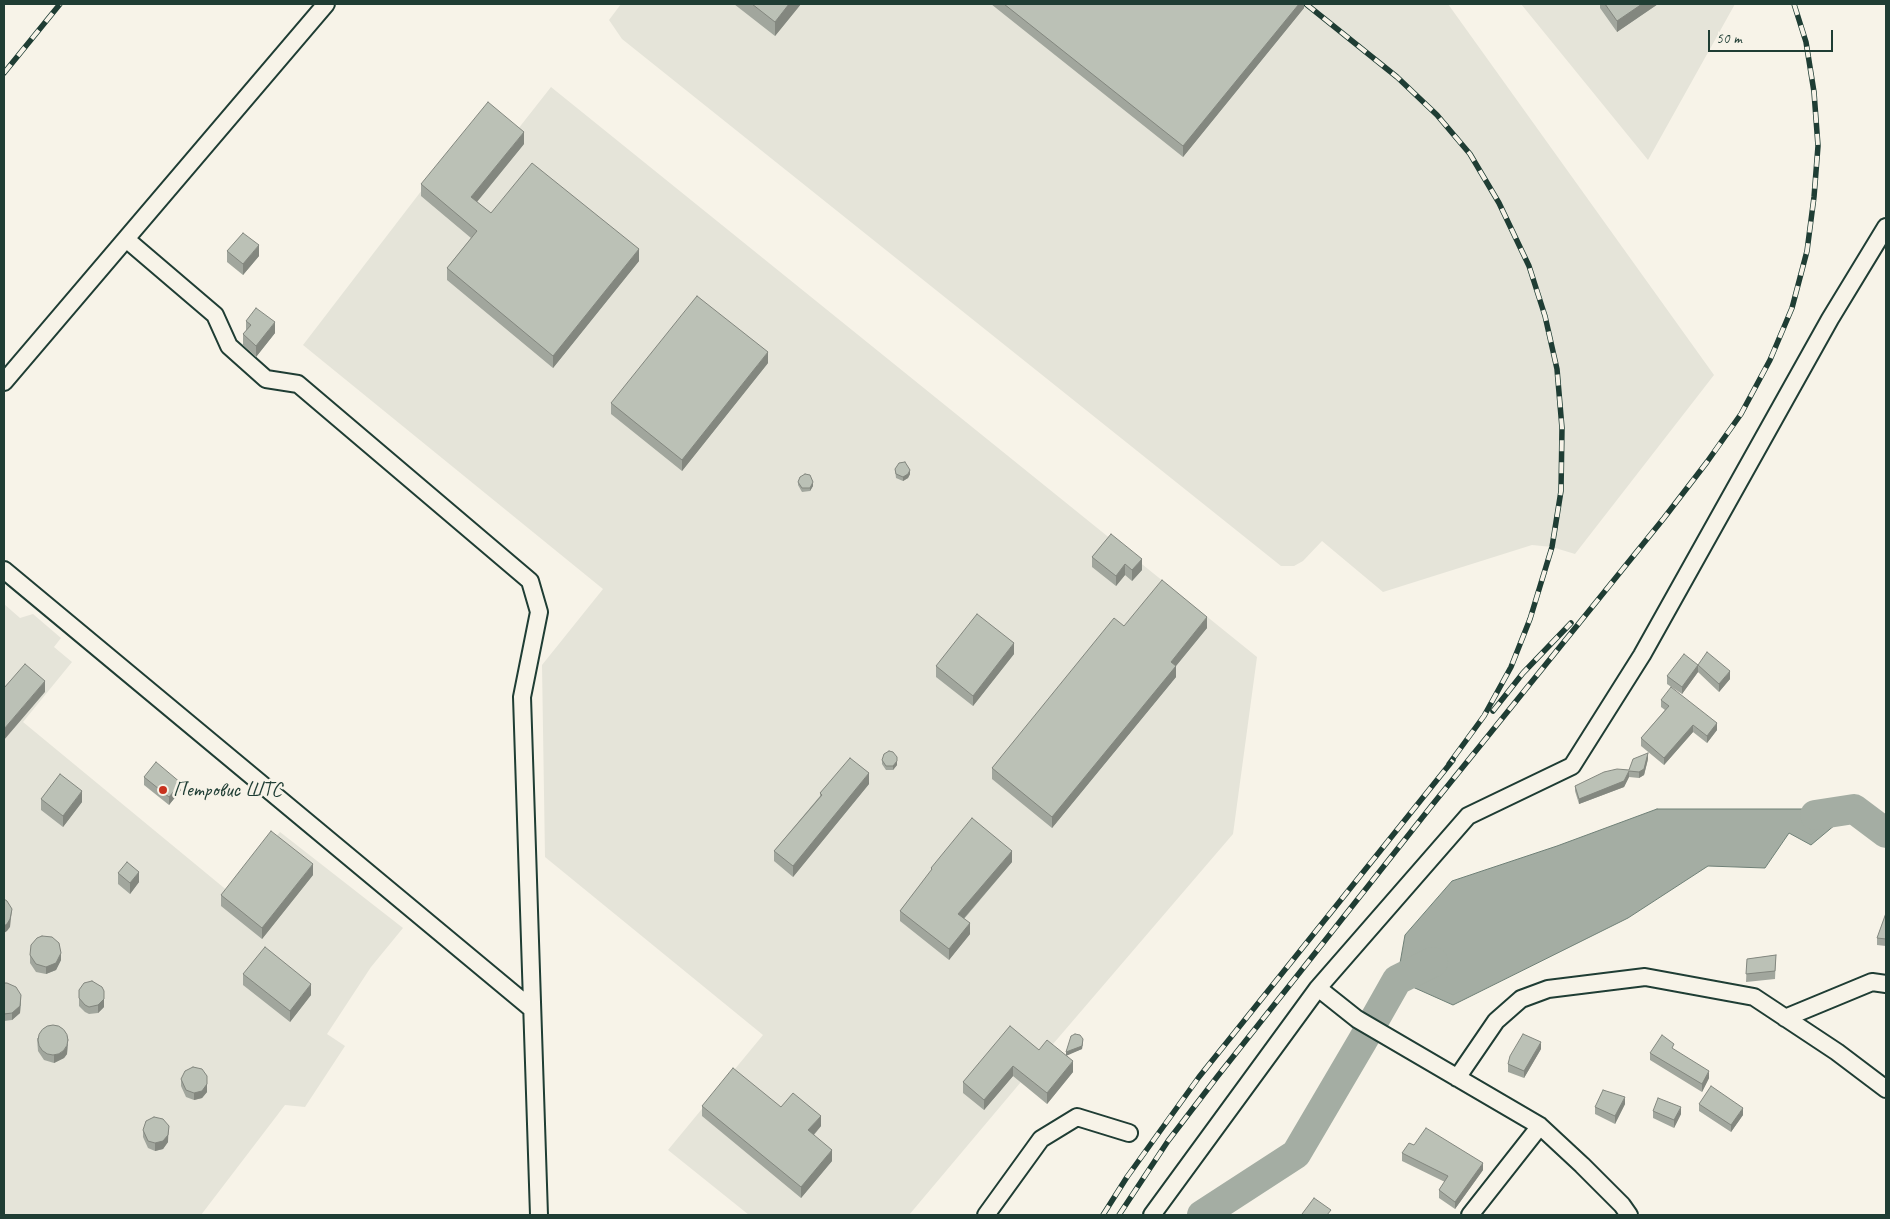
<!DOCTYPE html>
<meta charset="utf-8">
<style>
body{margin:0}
#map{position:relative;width:1890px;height:1219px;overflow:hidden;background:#f7f3e8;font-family:Caveat,sans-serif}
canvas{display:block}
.frame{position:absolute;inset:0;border:5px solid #1f3d34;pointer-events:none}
.scale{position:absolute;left:1708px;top:30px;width:125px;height:22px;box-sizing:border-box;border:2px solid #1f3d34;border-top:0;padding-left:6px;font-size:15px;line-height:18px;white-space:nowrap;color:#1f3d34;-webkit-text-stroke:4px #f7f3e8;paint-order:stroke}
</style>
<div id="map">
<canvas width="1890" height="1219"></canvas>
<div class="frame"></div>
<div class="scale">50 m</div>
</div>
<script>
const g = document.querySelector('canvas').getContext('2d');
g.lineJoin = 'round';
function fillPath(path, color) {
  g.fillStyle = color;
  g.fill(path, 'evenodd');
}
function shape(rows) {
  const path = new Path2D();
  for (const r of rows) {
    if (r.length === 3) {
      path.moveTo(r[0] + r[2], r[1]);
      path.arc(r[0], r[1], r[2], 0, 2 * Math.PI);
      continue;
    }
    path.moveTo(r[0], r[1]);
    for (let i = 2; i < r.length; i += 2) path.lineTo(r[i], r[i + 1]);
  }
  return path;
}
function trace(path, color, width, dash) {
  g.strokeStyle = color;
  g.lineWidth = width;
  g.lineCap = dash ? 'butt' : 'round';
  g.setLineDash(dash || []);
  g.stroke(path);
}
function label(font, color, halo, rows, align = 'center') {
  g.font = font + ' Caveat,sans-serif';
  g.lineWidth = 5;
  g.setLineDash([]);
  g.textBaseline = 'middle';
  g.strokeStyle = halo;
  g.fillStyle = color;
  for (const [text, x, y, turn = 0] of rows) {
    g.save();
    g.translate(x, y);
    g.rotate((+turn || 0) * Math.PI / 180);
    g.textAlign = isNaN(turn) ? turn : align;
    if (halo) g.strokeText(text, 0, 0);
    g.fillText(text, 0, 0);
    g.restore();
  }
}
const built = shape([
 [621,4,1448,4,1714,375,1575,554,1552,547,1532,545,1383,592,1322,541,1303,561,1294,566,1281,566,622,39,609,20],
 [1521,4,1735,4,1648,160],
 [551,87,1257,657,1233,834,1047,1051,909,1215,749,1215,668,1150,763,1035,545,857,542,665,603,589,303,345,488,104,518,129],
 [4,604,20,618,33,614,61,638,54,647,72,662,23,722,229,892,280,832,403,928,371,967,327,1034,345,1046,305,1107,285,1105,201,1215,4,1215]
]);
const water = shape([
 [1657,809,1854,809,1811,845,1789,833,1765,868,1708,866,1628,918,1453,1005,1397,980,1405,935,1452,881,1557,846,1657,809]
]);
const river = shape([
 [1815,815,1854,809,1886,833],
 [1202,1215,1296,1154,1363,1040,1397,980,1433,962]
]);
const street = shape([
 [126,239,215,315,229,346,266,379,298,384,530,581,539,612,522,697,539,1215],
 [4,382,326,4],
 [4,570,532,1009],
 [1318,988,1357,1019,1540,1126,1582,1165,1622,1205,1629,1215],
 [1785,1018,1872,982,1886,984],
 [1457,1078,1496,1021,1521,999,1548,989,1645,977,1754,997,1837,1052,1886,1089],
 [986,1215,1041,1139,1077,1117,1129,1133],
 [1152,1215,1318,988,1468,816,1572,766,1642,655,1830,319,1886,227],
 [1470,1215,1540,1126]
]);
const rail = shape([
 [1306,4,1397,77,1437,115,1470,154,1499,203,1529,266,1545,316,1557,369,1562,428,1561,491,1552,547,1530,619,1511,667,1484,716,1449,764],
 [4,73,60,4],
 [1493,711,1523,673,1571,623],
 [1103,1215,1127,1177,1199,1077,1453,760],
 [1119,1215,1168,1141,1217,1077,1433,804,1664,518,1707,462,1741,414,1770,360,1792,308,1807,251,1814,197,1818,146,1814,92,1806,42,1794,4]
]);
const wall = shape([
 [734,4,801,4,775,36],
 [991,4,1304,4,1304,8,1183,157],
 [1600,4,1658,4,1617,32,1600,8],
 [524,144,477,202,491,213,639,261,553,368,447,280,447,268,471,238,421,196,421,184],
 [227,251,259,256,243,275,227,262],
 [246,321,275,333,256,357,243,345,243,334,246,331],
 [768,363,682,471,611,414,611,403],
 [895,469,910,474,908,478,903,481,896,478],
 [798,482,813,486,810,491,802,492,798,485],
 [1111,534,1142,570,1132,581,1125,575,1116,586,1092,567,1092,557],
 [1124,626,1207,628,1176,666,1176,677,1052,828,992,779,992,768],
 [1014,654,973,706,936,677,936,666],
 [1698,665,1730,679,1719,692,1698,672,1682,694,1667,684,1667,676],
 [1661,700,1717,730,1707,743,1693,732,1664,765,1641,746,1641,738,1665,710,1661,707],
 [897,757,897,765,893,770,886,770,882,764,882,760],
 [1648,759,1644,775,1639,778,1629,777,1624,787,1579,804,1575,791,1575,786,1629,770],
 [144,777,181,790,169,805,144,785],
 [869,784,793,877,774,861,774,851,820,796,820,793],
 [41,799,82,802,63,827,41,810],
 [1012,862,964,919,970,934,949,960,900,921,900,911,931,871,931,868],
 [118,873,139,882,130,894,118,884],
 [313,875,262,939,221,906,221,895],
 [1886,913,1886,946,1877,945,1877,938],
 [30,955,61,960,56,970,46,974,36,972,30,963],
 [1776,955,1775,979,1746,982,1747,959],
 [243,974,311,995,290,1022,243,985],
 [4,983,21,1003,20,1013,12,1020,4,1021],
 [79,990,104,998,104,1007,98,1013,89,1014,85,1012,79,1006],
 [37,1038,68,1044,67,1054,64,1058,54,1063,44,1060,38,1051],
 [1083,1043,1082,1049,1066,1055,1073,1072,1047,1104,1013,1076,984,1110,963,1093,963,1082,1039,1050,1066,1055],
 [1541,1049,1524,1078,1508,1072,1508,1064],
 [1674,1049,1709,1078,1702,1092,1650,1060,1650,1053],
 [181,1079,207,1092,202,1098,194,1100,186,1097,181,1086],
 [1625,1104,1615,1124,1595,1114,1595,1107],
 [1699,1104,1743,1115,1731,1132,1699,1111],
 [702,1106,781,1107,821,1126,814,1135,832,1161,801,1198,702,1116],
 [1653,1111,1681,1114,1674,1128,1653,1118],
 [169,1126,168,1142,163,1149,155,1151,148,1148,143,1137,143,1130],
 [1402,1153,1483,1170,1455,1209,1439,1198,1439,1190,1445,1182,1402,1161]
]);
const shadedWall = shape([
 [789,4,801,4,775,36,775,22],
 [1299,4,1304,4,1304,8,1183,157,1183,146],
 [1642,4,1658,4,1617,32,1617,21],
 [524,132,524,144,471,209,471,197],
 [259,245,259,256,243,275,243,264],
 [639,249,639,261,553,368,553,356],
 [275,322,275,333,256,357,256,346],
 [768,352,768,363,682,471,682,460],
 [910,470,910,474,908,478,903,481,903,477],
 [813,482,813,486,810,491,810,488],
 [1142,559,1142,570,1132,581,1132,570],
 [1125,564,1125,575,1116,586,1116,576],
 [1207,617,1207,628,1171,672,1171,662],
 [1014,643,1014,654,973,706,973,696],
 [1698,665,1698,672,1682,694,1682,687],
 [1176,666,1176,677,1052,828,1052,817],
 [1730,671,1730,679,1719,692,1719,684],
 [45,681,45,692,4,740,4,729],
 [1717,723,1717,730,1707,743,1707,736],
 [1693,725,1693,732,1664,765,1664,758],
 [1648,753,1648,759,1644,775,1639,778,1639,772],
 [897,761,897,765,893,770,893,766],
 [1629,771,1629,777,1624,787,1579,804,1579,799],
 [869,773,869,784,793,877,793,866],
 [181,783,181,790,169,805,169,797],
 [82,791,82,802,63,827,63,816],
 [1012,851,1012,862,958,925,958,914],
 [313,864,313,875,262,939,262,928],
 [139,872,139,882,130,894,130,883],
 [12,909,10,927,7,931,4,933,4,926],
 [970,923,970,934,949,960,949,949],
 [61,953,61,960,56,970,46,974,46,967],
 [311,984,311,995,290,1022,290,1011],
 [104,991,104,1007,98,1013,98,1005],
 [21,995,20,1013,12,1020,12,1013],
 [68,1036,67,1054,64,1058,54,1063,54,1055],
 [1083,1039,1082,1049,1066,1056,1066,1052],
 [1541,1042,1541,1049,1524,1078,1524,1071],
 [1073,1061,1073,1072,1047,1104,1047,1093],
 [1013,1066,1013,1076,984,1110,984,1100],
 [1709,1071,1709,1078,1702,1092,1702,1084],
 [207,1084,207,1092,202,1098,194,1100,194,1093],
 [1625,1097,1625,1104,1615,1124,1615,1116],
 [1681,1107,1681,1114,1674,1128,1674,1120],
 [1743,1108,1743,1115,1731,1132,1731,1125],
 [821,1116,821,1126,808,1141,808,1130],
 [168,1135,168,1142,163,1149,155,1151,155,1143],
 [832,1150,832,1161,801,1198,801,1187],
 [1483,1163,1483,1170,1455,1209,1455,1202]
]);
const building = shape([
 [752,4,789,4,775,22,752,4],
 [1004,4,1299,4,1183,146,1004,4],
 [1605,4,1642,4,1617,21,1605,4],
 [488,102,524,132,471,197,491,213,532,163,639,249,553,356,447,268,477,231,421,184,488,102],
 [243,233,259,245,243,264,227,251,243,233],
 [697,296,768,352,682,460,611,403,697,296],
 [256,308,275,322,256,346,243,334,251,325,246,321,256,308],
 [905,462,910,470,908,474,903,477,896,474,895,469,899,463,905,462],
 [805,474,810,475,813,482,810,488,802,488,798,482,800,477,805,474],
 [1111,534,1142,559,1132,570,1125,564,1116,576,1092,557,1111,534],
 [1162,580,1207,617,1171,662,1176,666,1052,817,992,768,1114,618,1124,626,1162,580],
 [977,614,1014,643,973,696,936,666,977,614],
 [1707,652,1730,671,1719,684,1698,665,1707,652],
 [1684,654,1698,665,1682,687,1667,676,1684,654],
 [25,664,45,681,4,729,4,688,25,664],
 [1671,687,1717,723,1707,736,1693,725,1664,758,1641,738,1669,706,1661,700,1671,687],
 [889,751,893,752,897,757,897,761,893,766,886,766,882,760,884,754,889,751],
 [1648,753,1644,769,1639,772,1629,771,1624,781,1579,799,1575,786,1604,772,1617,769,1629,770,1633,759,1648,753],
 [850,758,869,773,793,866,774,851,822,795,820,793,850,758],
 [156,762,181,783,169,797,144,777,156,762],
 [60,774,82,791,63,816,41,799,60,774],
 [972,818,1012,851,958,914,970,923,949,949,900,911,932,869,931,868,972,818],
 [271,831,313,864,262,928,221,895,271,831],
 [127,862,139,872,130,883,118,873,127,862],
 [4,899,7,901,12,909,10,919,7,924,4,926,4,899],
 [1886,913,1886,939,1877,938,1886,913],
 [42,936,52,937,59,943,61,953,56,963,46,967,36,964,30,955,31,945,37,938,42,936],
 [265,947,311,984,290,1011,243,974,265,947],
 [1776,955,1775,971,1746,974,1747,959,1776,955],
 [92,981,102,987,104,991,104,999,98,1005,89,1007,85,1005,79,998,79,990,84,983,92,981],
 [4,983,7,983,16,987,21,995,20,1006,12,1013,4,1014,4,983],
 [53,1040,15],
 [1010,1026,1039,1050,1047,1040,1073,1061,1047,1093,1013,1066,984,1100,963,1082,1010,1026],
 [1075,1034,1080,1035,1083,1039,1082,1046,1066,1052,1071,1036,1075,1034],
 [1523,1034,1541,1042,1524,1071,1508,1064,1510,1056,1523,1034],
 [1662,1035,1674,1044,1672,1048,1709,1071,1702,1084,1650,1053,1662,1035],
 [193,1067,202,1069,207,1076,207,1084,202,1091,194,1093,186,1090,181,1079,185,1071,193,1067],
 [733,1068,781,1107,793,1093,821,1116,808,1130,832,1150,801,1187,702,1106,733,1068],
 [1711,1086,1743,1108,1731,1125,1699,1104,1711,1086],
 [1603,1090,1625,1097,1615,1116,1595,1107,1603,1090],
 [1658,1098,1681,1107,1674,1120,1653,1111,1658,1098],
 [154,1117,163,1119,169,1126,168,1135,163,1141,155,1143,148,1141,143,1130,146,1121,154,1117],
 [1426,1128,1483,1163,1455,1202,1439,1190,1448,1176,1402,1153,1409,1143,1414,1145,1426,1128],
 [1314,1198,1331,1210,1327,1215,1303,1215,1302,1214,1314,1198]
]);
const markers = [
 [163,790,5,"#c8321e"]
];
const poiNames = [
 ["Петровис ШТС",173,790]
];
fillPath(built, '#e5e4d9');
fillPath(water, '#a4ada3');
trace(water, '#6f8077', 1);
trace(river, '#a4ada3', 30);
trace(street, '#1f3d34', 20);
trace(street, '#f7f3e8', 16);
trace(rail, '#1f3d34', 5.5);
trace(rail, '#f7f3e8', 4, [11]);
fillPath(wall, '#a1a69d');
fillPath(shadedWall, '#83877f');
fillPath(building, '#bbc1b6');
trace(building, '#83877f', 1);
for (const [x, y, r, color] of markers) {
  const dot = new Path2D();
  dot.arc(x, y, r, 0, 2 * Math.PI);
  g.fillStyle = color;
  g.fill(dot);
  trace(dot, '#f7f3e8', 2);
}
label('21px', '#1f3d34', '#f7f3e8', poiNames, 'left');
</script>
